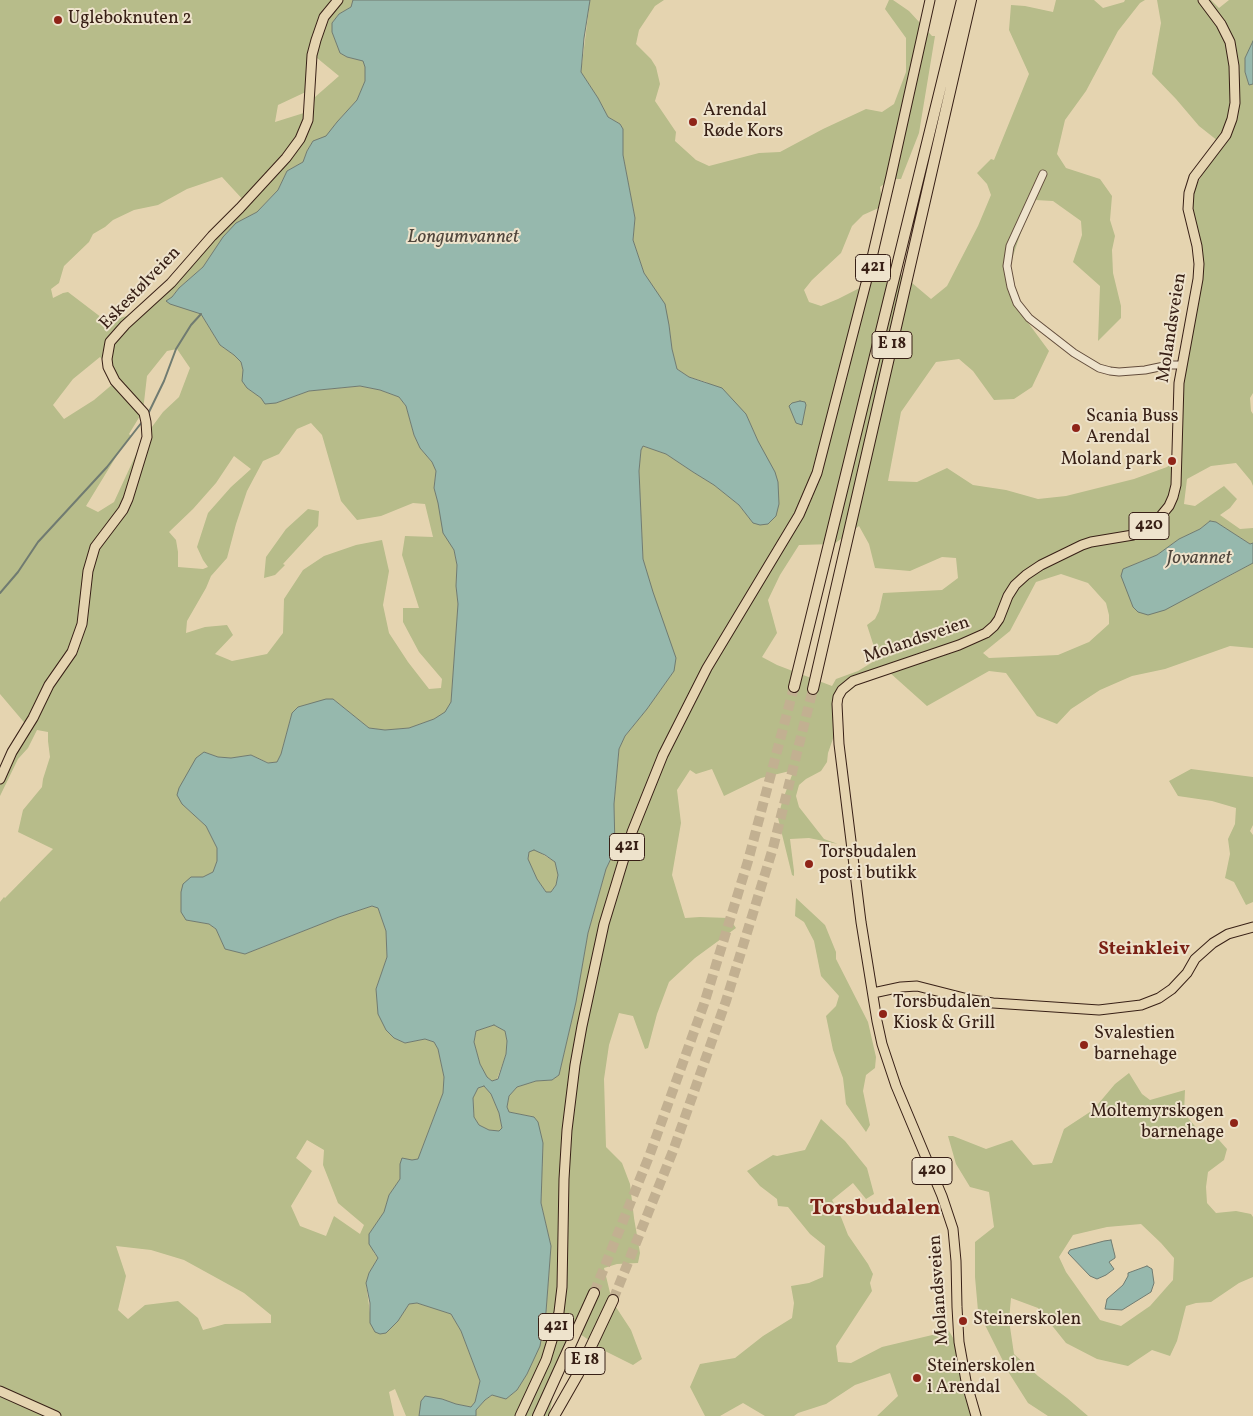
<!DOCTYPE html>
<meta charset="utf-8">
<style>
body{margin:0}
canvas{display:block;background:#e5d4b0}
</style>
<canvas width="1253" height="1416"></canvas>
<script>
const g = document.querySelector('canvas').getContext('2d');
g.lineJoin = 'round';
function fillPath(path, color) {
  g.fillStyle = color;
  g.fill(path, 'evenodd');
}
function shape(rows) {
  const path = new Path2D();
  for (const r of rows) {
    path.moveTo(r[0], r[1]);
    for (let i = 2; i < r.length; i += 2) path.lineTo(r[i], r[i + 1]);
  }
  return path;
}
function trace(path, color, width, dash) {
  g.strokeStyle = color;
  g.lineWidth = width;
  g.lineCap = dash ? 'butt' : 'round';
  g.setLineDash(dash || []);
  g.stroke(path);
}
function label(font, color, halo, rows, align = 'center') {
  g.font = font + ' Vollkorn,serif';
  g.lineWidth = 4;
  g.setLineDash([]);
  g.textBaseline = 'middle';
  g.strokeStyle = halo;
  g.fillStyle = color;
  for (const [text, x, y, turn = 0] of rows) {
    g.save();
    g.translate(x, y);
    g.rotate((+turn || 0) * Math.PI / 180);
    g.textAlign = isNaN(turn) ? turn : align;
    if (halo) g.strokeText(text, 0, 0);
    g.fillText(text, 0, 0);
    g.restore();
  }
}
const green = shape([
 [0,0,353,0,351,7,339,14,332,23,332,32,340,53,347,57,363,61,366,67,365,81,357,100,337,122,326,137,313,141,307,151,303,162,287,171,278,190,257,212,236,223,223,237,203,267,179,288,172,297,201,314,220,345,234,355,241,362,247,388,261,398,276,403,309,391,360,386,380,390,399,397,406,406,414,435,420,448,432,462,436,471,434,488,454,550,457,565,456,586,458,604,451,702,446,712,434,719,409,728,385,730,369,728,333,699,298,707,292,713,281,754,277,762,269,763,251,755,231,758,218,757,204,752,182,804,206,826,217,848,217,861,213,872,203,877,191,877,186,920,209,924,216,929,225,949,245,954,339,917,372,906,378,908,386,931,387,957,376,989,386,1030,394,1038,405,1043,425,1039,434,1042,438,1049,444,1077,443,1093,418,1159,400,1164,400,1179,389,1195,384,1212,369,1234,374,1253,378,1258,369,1273,366,1283,370,1313,398,1321,409,1304,417,1303,451,1314,461,1331,480,1381,475,1402,471,1407,456,1404,442,1399,421,1401,419,1416,406,1416,395,1389,389,1392,394,1416,0,1416,0,902,4,897,5,898,53,849,18,832,23,810,42,787,43,779,50,757,48,741,48,732,37,730,28,748,18,759,0,796,0,768,5,766,28,727,0,694],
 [317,58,339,76,307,104,307,112,275,122,278,105,310,90],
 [222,177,246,203,140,313,106,321,68,292,63,293,53,298,51,289,59,283,64,266,89,242,93,234,105,227,113,220,134,210,158,205,187,189],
 [177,349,190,368,179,397,163,412,143,439,114,502,98,512,86,506,122,447,131,436,129,434,143,411,147,376,167,351],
 [100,357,108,365,114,383,94,400,64,419,53,405,73,379],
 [311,423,322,435,341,501,357,520,381,516,413,503,425,504,433,537,405,536,402,555,419,608,403,608,403,622,419,652,442,679,441,688,429,689,408,662,389,633,383,605,389,571,382,540,356,545,324,556,303,570,284,599,283,633,267,654,232,661,215,654,233,635,227,625,205,627,186,633,187,621,206,588,211,576,227,558,236,524,247,491,263,461,279,454,297,429],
 [234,456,251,469,231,487,208,513,197,547,203,560,208,567,203,569,178,567,178,552,176,540,169,532,193,509,216,483],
 [307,1140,324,1150,323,1165,338,1203,364,1225,360,1234,334,1216,326,1236,300,1226,291,1206,312,1171,296,1158],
 [116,1246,151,1250,184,1260,244,1293,271,1315,271,1323,225,1324,203,1330,198,1318,178,1301,145,1305,128,1319,118,1310,126,1276],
 [590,0,664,0,655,6,639,30,636,44,651,59,656,67,660,84,655,101,676,132,675,141,696,160,709,166,759,153,780,152,823,129,866,109,882,112,894,104,906,72,906,38,885,9,889,0,893,0,909,11,932,36,935,36,919,133,901,179,891,179,880,187,883,206,863,215,852,226,841,253,812,280,804,290,809,302,821,306,838,299,893,271,905,277,931,299,947,286,978,226,991,195,987,184,977,173,991,159,994,160,1029,74,1009,30,1011,5,1025,6,1053,12,1056,0,1094,0,1103,8,1124,2,1125,0,1145,0,1140,3,1118,31,1086,91,1065,120,1057,154,1066,168,1100,179,1112,196,1110,220,1115,236,1112,250,1113,273,1121,306,1121,318,1098,341,1100,286,1073,262,1082,235,1081,221,1053,201,1035,200,1021,232,1010,265,1012,295,1029,324,1049,351,1032,387,1014,399,994,400,973,371,959,359,936,362,901,412,888,481,917,482,947,468,973,485,1006,490,1038,499,1066,496,1134,479,1167,467,1175,460,1182,390,1197,285,1193,223,1193,191,1210,161,1218,141,1199,126,1176,99,1152,74,1161,23,1157,0,1211,0,1219,8,1229,0,1253,0,1253,41,1245,58,1245,72,1249,85,1253,84,1253,393,1250,398,1251,411,1253,414,1253,486,1251,481,1236,463,1211,466,1187,479,1184,504,1195,506,1224,486,1237,499,1230,508,1220,515,1240,529,1253,528,1253,543,1250,544,1216,522,1210,521,1200,529,1179,539,1157,555,1123,569,1191,595,1222,580,1253,563,1253,648,1230,646,1165,669,1132,676,1100,690,1071,709,1057,724,1037,716,1006,673,989,671,927,706,889,672,857,685,836,702,835,733,828,753,827,762,821,771,806,779,799,785,796,796,799,807,824,839,838,844,809,838,790,839,794,871,794,876,792,875,778,818,782,802,792,775,790,771,761,778,724,796,712,769,696,774,690,770,677,790,681,823,672,875,685,918,700,917,729,918,736,928,695,958,669,982,657,1014,648,1048,645,1049,633,1016,619,1013,609,1045,604,1079,606,1147,622,1163,630,1184,634,1218,640,1253,638,1263,617,1264,604,1268,612,1301,631,1330,642,1359,633,1365,605,1351,577,1332,564,1362,553,1396,549,1416,476,1416,476,1410,485,1400,493,1395,506,1399,517,1390,527,1374,539,1346,546,1312,551,1246,541,1203,543,1143,534,1117,509,1112,507,1107,509,1096,517,1087,536,1081,552,1080,559,1075,576,1002,588,933,606,869,615,850,614,804,619,749,625,736,647,709,674,671,643,559,639,471,641,450,643,446,666,454,693,472,714,485,739,505,753,523,758,441,746,414,706,382,689,377,677,369,672,349,669,325,650,283,644,273,633,240,635,218,623,155,623,129,620,124,608,117,598,98,581,72],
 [859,526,869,544,875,568,910,571,942,557,956,558,958,578,942,590,883,593,879,611,875,619,867,625,875,650,876,660,858,671,836,679,832,686,777,665,762,657,777,633,768,600,780,575,799,545,834,544],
 [1061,574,1088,583,1106,603,1109,615,1109,624,1089,642,1058,655,989,658,983,653,1010,631,1036,582],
 [308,509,319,511,318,526,283,564,285,565,275,575,264,578,266,557,286,529],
 [1191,769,1253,777,1253,825,1250,831,1253,835,1253,902,1246,905,1234,882,1225,878,1230,854,1228,839,1235,824,1236,808,1212,801,1178,796,1169,781],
 [534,849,555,862,558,875,556,885,551,892,546,892,537,879,528,859,529,852],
 [796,898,825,925,836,952,836,959,868,1022,876,1057,875,1068,866,1075,863,1091,870,1125,866,1132,846,1104,843,1078,833,1050,826,1016,836,1006,839,996,821,976,814,941,804,922,795,916],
 [494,1025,505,1031,507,1041,506,1054,497,1079,492,1081,487,1077,480,1064,474,1042,476,1031],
 [1129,1073,1142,1094,1150,1100,1185,1090,1184,1113,1199,1131,1219,1140,1227,1149,1224,1160,1208,1172,1206,1187,1207,1203,1216,1213,1236,1211,1251,1214,1253,1217,1253,1277,1239,1283,1211,1302,1196,1303,1186,1306,1177,1341,1170,1356,1152,1350,1128,1366,1097,1359,1066,1343,1038,1308,1011,1298,1009,1320,1014,1354,1038,1376,1067,1398,1088,1416,1048,1416,1028,1403,1009,1373,978,1311,975,1277,975,1242,994,1227,989,1192,970,1187,956,1164,948,1136,953,1136,986,1149,1012,1140,1033,1165,1052,1163,1064,1129,1093,1110,1115,1084],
 [1141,1224,1161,1243,1174,1258,1173,1280,1150,1306,1121,1326,1100,1320,1066,1272,1059,1257,1073,1235,1107,1227],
 [484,1086,491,1094,499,1113,502,1128,499,1131,489,1130,479,1125,474,1117,473,1098,478,1088],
 [821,1119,845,1141,867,1168,874,1194,866,1199,853,1183,832,1200,841,1217,848,1235,868,1264,873,1274,870,1283,872,1291,836,1346,838,1362,851,1363,882,1347,949,1331,963,1355,968,1375,982,1416,877,1416,898,1396,890,1373,855,1385,826,1404,798,1413,794,1416,765,1416,743,1403,720,1416,705,1416,690,1387,700,1364,735,1358,763,1336,792,1318,794,1303,791,1286,809,1283,823,1277,825,1246,810,1234,788,1207,778,1206,777,1199,760,1186,747,1171,773,1155,777,1156,805,1150]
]);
const water = shape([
 [353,0,590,0,584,38,581,72,598,98,608,117,620,124,623,129,623,155,635,218,633,240,644,273,665,304,669,325,672,349,677,369,689,377,722,388,746,414,758,441,775,472,778,482,779,504,776,516,768,524,760,525,753,523,739,505,714,485,693,472,666,454,643,446,641,450,639,471,643,559,653,592,676,658,674,671,647,709,625,736,619,749,614,804,615,850,606,869,588,933,576,1002,559,1075,552,1080,536,1081,517,1087,509,1096,507,1107,509,1112,534,1117,538,1122,543,1143,541,1203,551,1246,546,1312,540,1346,527,1374,517,1390,506,1399,492,1395,485,1400,476,1410,476,1416,419,1416,421,1401,425,1396,442,1399,456,1404,471,1407,475,1402,480,1381,461,1331,451,1314,417,1303,409,1304,398,1321,386,1333,380,1334,375,1332,370,1323,370,1303,366,1283,369,1273,378,1258,369,1244,369,1234,384,1212,389,1195,400,1179,400,1164,402,1158,412,1160,418,1159,443,1093,444,1077,438,1049,434,1042,425,1039,405,1043,394,1038,386,1030,378,1014,376,989,387,957,386,931,378,908,372,906,339,917,245,954,225,949,216,929,209,924,186,920,181,912,181,892,183,884,191,877,203,877,213,872,217,861,217,848,206,826,182,804,177,795,179,788,196,758,204,752,218,757,231,758,251,755,268,763,277,762,281,754,292,713,298,707,326,699,333,699,369,728,385,730,409,728,434,719,445,712,451,702,458,604,456,586,457,565,454,550,443,533,438,503,434,488,436,471,432,462,420,448,414,435,406,406,399,397,380,390,360,386,309,391,276,403,265,404,261,398,247,388,242,381,243,370,241,362,234,355,220,345,201,314,170,304,166,301,172,297,179,288,203,267,223,237,236,223,257,212,278,190,287,171,303,162,307,151,313,141,326,136,337,122,357,100,365,81,365,67,363,61,347,57,340,53,332,32,332,23,339,14,351,7,353,0],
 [534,850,545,855,555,862,558,875,556,885,551,892,546,892,537,879,528,859,529,852,534,850],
 [494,1025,505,1031,507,1041,506,1054,498,1079,492,1081,487,1077,480,1064,474,1042,476,1031,494,1025],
 [484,1086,491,1094,499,1113,502,1128,499,1131,489,1130,479,1125,474,1117,473,1098,478,1088,484,1086],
 [1253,41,1253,84,1249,85,1245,72,1245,58,1253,41],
 [800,401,805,402,806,405,802,425,796,423,789,406,792,403,800,401],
 [1210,521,1216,522,1250,544,1253,543,1253,563,1165,610,1148,615,1138,612,1133,607,1121,576,1123,569,1157,555,1179,539,1200,529,1210,521],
 [1111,1240,1115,1256,1115,1258,1109,1262,1114,1269,1106,1275,1097,1279,1090,1276,1068,1253,1070,1250,1104,1241,1111,1240],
 [1147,1266,1152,1269,1154,1283,1151,1292,1122,1310,1105,1309,1107,1299,1123,1285,1128,1276,1128,1273,1147,1266]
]);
const stream = shape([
 [148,414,164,381,176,349,191,325,201,314],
 [0,593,18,572,38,542,107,467,142,422]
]);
const highwayTunnel = shape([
 [594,1293,650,1154,704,1004,748,861,794,687],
 [613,1300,673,1151,726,1001,773,848,813,689]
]);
const minor = shape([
 [1043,174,1010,246,1007,266,1011,287,1017,303,1029,318,1074,353,1099,368,1110,371,1119,372,1145,370,1169,365,1182,365]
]);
const major = shape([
 [0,779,12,752,33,718,49,685,72,652,82,624,88,571,95,547,123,510,128,499,147,437,146,422,144,413,115,381,108,367,107,359,110,342,125,325,171,283,212,236,240,208,286,158,300,139,308,120,312,55,316,40,324,17,338,0],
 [873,993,901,987,917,986,972,1000,993,1003,1099,1010,1141,1005,1159,998,1172,989,1187,973,1195,959,1213,943,1228,934,1253,927],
 [0,1391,56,1416],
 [520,1416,546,1360,553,1337,559,1312,562,1287,564,1179,567,1130,575,1065,582,1026,604,924,632,832,663,755,707,668,799,515,817,473,866,283,891,176,930,0],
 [976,1416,966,1381,959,1342,957,1307,956,1261,953,1229,942,1196,896,1086,882,1044,877,1021,861,922,839,744,837,704,838,697,842,690,853,681,959,645,986,633,994,626,999,619,1008,596,1015,585,1026,575,1041,565,1082,545,1091,542,1133,535,1141,531,1155,523,1169,506,1173,497,1176,485,1179,383,1198,279,1199,264,1197,246,1188,209,1189,193,1194,177,1226,135,1232,119,1235,103,1234,66,1230,42,1221,24,1203,0]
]);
const highway = shape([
 [794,687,962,0],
 [813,689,971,0],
 [538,1416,594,1293],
 [554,1416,578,1374,613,1300]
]);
const markers = [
 [58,20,5,"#8f2418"],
 [693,122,5,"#8f2418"],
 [1076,428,5,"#8f2418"],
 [1172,461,5,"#8f2418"],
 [809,864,5,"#8f2418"],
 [883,1014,5,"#8f2418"],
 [1084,1045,5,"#8f2418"],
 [1234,1123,5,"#8f2418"],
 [963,1321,5,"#8f2418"],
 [917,1378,5,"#8f2418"]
];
const shields = [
 [873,268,35],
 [892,345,40],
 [1149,526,40],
 [627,847,35],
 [932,1171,40],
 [556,1327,35],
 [585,1361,40]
];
const shieldNames = [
 ["421",873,268],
 ["E 18",892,345],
 ["420",1149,526],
 ["421",627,847],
 ["420",932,1171],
 ["421",556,1327],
 ["E 18",585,1361]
];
const poiNames = [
 ["Ugleboknuten 2",68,20],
 ["Arendal",703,112],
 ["Røde Kors",703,133],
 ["Scania Buss",1086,418],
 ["Arendal",1086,439],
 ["Moland park",1162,461,"right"],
 ["Torsbudalen",819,854],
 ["post i butikk",819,875],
 ["Torsbudalen",893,1004],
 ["Kiosk & Grill",893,1025],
 ["Svalestien",1094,1035],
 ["barnehage",1094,1056],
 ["Moltemyrskogen",1224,1113,"right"],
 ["barnehage",1224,1134,"right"],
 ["Steinerskolen",973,1321],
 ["Steinerskolen",927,1368],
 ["i Arendal",927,1389]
];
const streetNames = [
 ["Eskestølveien",141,289,-46],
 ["Molandsveien",1173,328,-81],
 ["Molandsveien",917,641,-19],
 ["Molandsveien",940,1290,-94]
];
const waterNames = [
 ["Longumvannet",463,239],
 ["Jovannet",1199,560]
];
const neighbourhoodNames = [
 ["Steinkleiv",1144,951]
];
const districtNames = [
 ["Torsbudalen",875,1210]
];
fillPath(green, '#b7bc8a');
fillPath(water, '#96b8ad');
trace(water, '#707b71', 1);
trace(stream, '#707b71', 2);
trace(highwayTunnel, '#c2b091', 10, [10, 5]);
trace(minor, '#634d3c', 9);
trace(major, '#382016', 11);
trace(highway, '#382016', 12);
trace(minor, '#eee3cc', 7);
trace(major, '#e5d4b0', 9);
trace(highway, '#e5d4b0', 10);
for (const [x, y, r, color] of markers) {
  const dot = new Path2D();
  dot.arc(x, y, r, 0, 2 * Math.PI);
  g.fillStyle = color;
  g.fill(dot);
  trace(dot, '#eee3cc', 2);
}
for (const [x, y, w] of shields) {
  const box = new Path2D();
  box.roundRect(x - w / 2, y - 13.5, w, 27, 4);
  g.fillStyle = '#eee3cc';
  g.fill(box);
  trace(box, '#382016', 1);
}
label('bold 16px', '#382016', null, shieldNames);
label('18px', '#382016', '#eee3cc', poiNames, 'left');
label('18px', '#382016', '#eee3cc', streetNames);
label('italic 19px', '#50463c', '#eee3cc', waterNames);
label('bold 19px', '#7a1f14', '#eee3cc', neighbourhoodNames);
label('bold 22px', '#7a1f14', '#eee3cc', districtNames);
</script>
